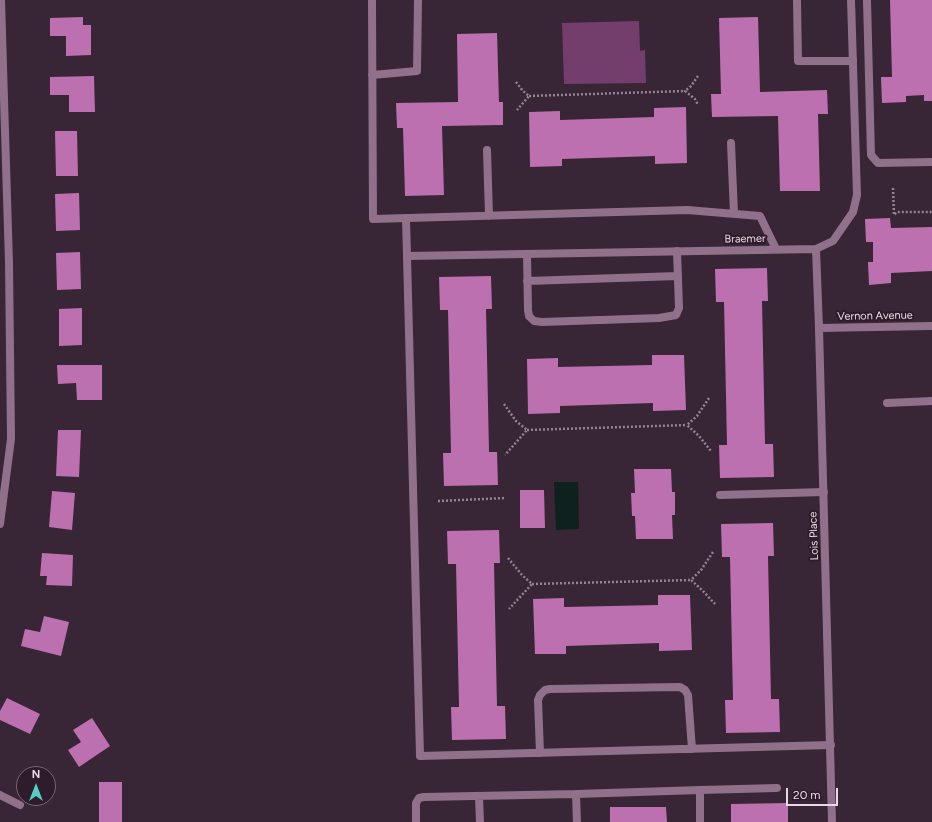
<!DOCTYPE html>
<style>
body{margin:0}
#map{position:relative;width:932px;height:822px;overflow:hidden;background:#382535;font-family:Figtree,sans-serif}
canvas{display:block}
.north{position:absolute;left:16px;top:766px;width:40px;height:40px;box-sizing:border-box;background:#2e1b2b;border:1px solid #786775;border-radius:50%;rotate:0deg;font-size:11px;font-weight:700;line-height:16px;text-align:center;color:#e7dae4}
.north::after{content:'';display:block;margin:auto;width:14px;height:18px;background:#56cec3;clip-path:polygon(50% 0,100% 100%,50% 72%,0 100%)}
.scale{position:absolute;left:786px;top:788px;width:52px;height:18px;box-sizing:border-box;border:2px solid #e7dae4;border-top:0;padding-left:5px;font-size:12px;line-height:14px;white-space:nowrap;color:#e7dae4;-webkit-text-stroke:3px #2e1b2b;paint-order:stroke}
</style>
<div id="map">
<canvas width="932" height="822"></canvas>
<div class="north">N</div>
<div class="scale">20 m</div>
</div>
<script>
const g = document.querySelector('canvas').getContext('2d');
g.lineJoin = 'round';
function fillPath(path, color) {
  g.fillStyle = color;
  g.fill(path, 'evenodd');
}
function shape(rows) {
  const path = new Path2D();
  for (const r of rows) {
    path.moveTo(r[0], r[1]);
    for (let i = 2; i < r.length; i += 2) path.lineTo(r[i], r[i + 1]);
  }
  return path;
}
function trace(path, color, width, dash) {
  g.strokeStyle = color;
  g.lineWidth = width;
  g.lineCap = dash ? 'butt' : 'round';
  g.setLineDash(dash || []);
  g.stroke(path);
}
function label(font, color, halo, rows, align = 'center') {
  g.font = font + ' Figtree,sans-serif';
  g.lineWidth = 4;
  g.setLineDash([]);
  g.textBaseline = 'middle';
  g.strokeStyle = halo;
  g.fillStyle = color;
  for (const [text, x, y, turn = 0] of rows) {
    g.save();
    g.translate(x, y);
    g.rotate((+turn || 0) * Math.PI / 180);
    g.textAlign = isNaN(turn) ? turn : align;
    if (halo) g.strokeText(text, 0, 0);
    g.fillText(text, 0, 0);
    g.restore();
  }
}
const green = shape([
 [639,21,640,51,645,50,646,83,564,84,562,23]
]);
const water = shape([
 [554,482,578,482,579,529,556,530]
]);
const building = shape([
 [890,0,932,0,932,101,924,101,924,95,906,96,906,102,882,103,881,77,892,77],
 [83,17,83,25,91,25,91,55,66,56,66,36,50,36,50,18],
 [758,17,760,92,827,90,828,114,818,114,820,191,780,191,778,116,712,117,711,94,721,94,719,18],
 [497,33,499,102,503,102,503,125,442,126,444,195,405,196,403,128,397,128,396,103,458,102,457,34],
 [94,76,95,112,69,112,69,95,50,95,50,77],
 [686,107,687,163,655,164,655,156,562,159,562,166,530,167,529,112,560,111,560,120,654,117,654,108],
 [55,131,77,131,78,176,56,176],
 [79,193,80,230,56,231,55,194],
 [890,218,891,228,932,227,932,271,891,273,891,283,869,285,868,262,873,262,873,242,866,242,865,219],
 [80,252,81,289,57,290,56,253],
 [767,268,768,301,762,301,765,444,773,444,774,477,720,478,719,445,727,445,724,302,716,302,715,269],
 [491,276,492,309,486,309,489,452,497,452,498,485,444,486,443,453,451,453,448,310,440,310,439,277],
 [82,308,82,345,59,346,59,309],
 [652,355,684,355,686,410,653,411,653,403,560,406,560,413,528,414,527,359,558,358,558,367,652,365],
 [57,365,102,365,102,400,77,400,76,383,58,384],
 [58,430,81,430,79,477,56,476],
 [634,469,671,469,672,492,675,492,675,515,672,515,673,539,636,539,635,516,632,516,631,493,635,493],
 [520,490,544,490,545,528,520,528],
 [52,491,75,493,72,530,49,527],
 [773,523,774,556,768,556,771,699,779,699,780,732,726,733,725,700,733,700,730,557,722,557,721,524],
 [499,530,500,563,494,563,497,706,505,706,506,739,452,740,451,707,459,707,456,564,448,564,447,531],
 [42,553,73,555,72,586,46,585,47,576,40,576],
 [658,595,690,595,692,650,659,651,659,643,566,646,566,654,535,654,533,599,564,598,564,607,658,605],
 [44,616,69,622,61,656,21,646,25,629,40,632],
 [7,698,40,714,30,734,0,720,0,711],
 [92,718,110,746,79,767,68,750,81,742,73,730],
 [99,782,122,782,122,822,99,822],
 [788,803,788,822,731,822,731,804],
 [610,807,666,807,667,822,610,822]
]);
const path = shape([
 [698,76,691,86,685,91,695,99,698,105],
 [516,82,523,91,529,96,517,110],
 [529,96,685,91],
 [893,188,894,215,897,212,932,212],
 [709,398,697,416,687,425,699,436,711,451],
 [504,404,516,421,527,430,505,455],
 [527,430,687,425],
 [438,501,506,498],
 [713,552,701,570,691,580,702,590,715,604],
 [508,558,522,575,532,584,509,609],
 [532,584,691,580]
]);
const service = shape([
 [372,0,373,219,687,210,760,216,776,249],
 [797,0,798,61,853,61],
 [867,0,871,155,878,163,932,162],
 [372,75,417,71,418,0],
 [731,143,734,214],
 [487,150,489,216],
 [406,218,420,756,831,745],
 [527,254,528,310,529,316,534,321,542,322,659,318,676,315,679,308,677,251],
 [527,281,678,276],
 [887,403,932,401],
 [720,495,824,492],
 [540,753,538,700,540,695,545,690,550,689,680,687,685,690,688,695,692,749],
 [700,790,777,788],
 [479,796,480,822],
 [416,822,416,803,419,798,424,797,576,794],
 [577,822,576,794,700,790,700,822]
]);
const minor = shape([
 [816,249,819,328,832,822],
 [408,256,816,249,833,241,853,212,857,195,851,0],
 [819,328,932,326],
 [0,524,11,439,9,263,1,0],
 [0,795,20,805]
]);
const streetNames = [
 ["Braemer",745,239,-1],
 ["Vernon Avenue",875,316,-1],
 ["Lois Place",814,536,-92]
];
fillPath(green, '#743e6c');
fillPath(water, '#0e211f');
fillPath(building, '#bc70af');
trace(path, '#958592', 2.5, [2, 2]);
trace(service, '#91708b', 8);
trace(minor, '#91708b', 8);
label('11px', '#e7dae4', '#2e1b2b', streetNames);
</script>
